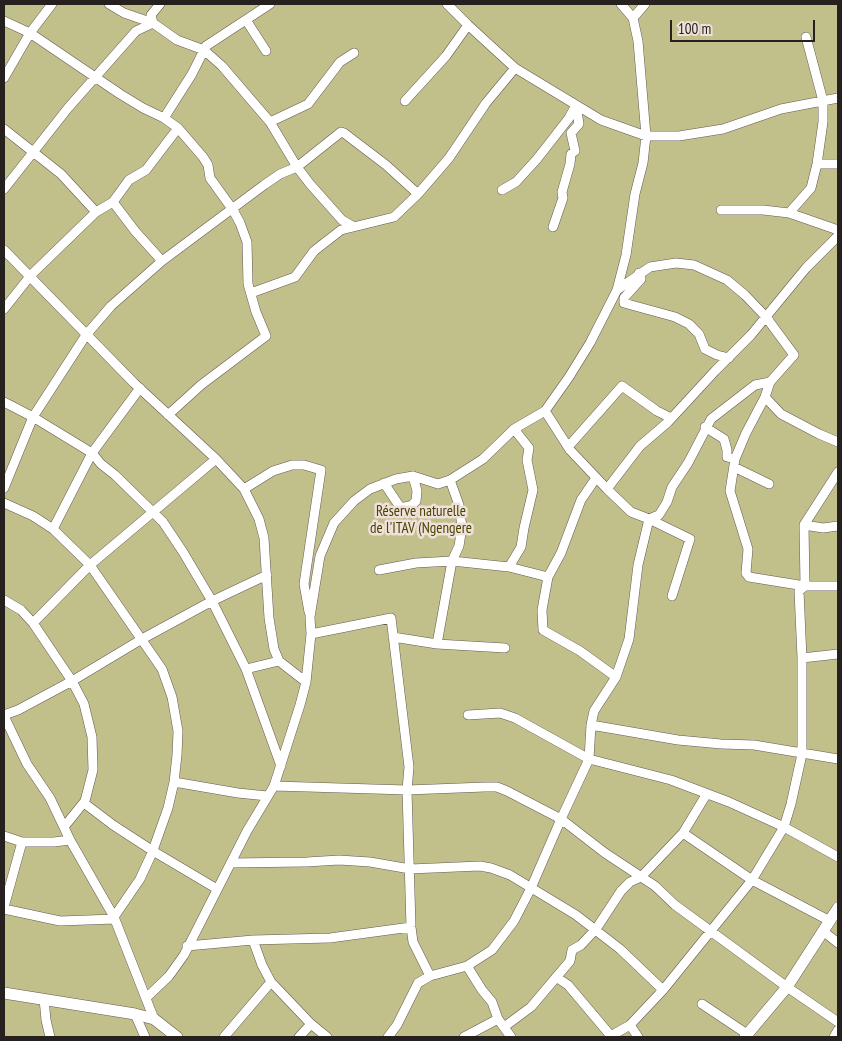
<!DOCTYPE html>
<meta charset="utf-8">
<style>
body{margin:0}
#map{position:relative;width:842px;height:1041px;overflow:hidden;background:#efe0da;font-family:"PT Sans Narrow",sans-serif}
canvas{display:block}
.frame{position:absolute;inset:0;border:5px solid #26211f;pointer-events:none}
.scale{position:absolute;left:670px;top:20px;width:145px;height:22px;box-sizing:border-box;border:2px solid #26211f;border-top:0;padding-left:6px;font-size:15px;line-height:18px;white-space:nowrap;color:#26211f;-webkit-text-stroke:4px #efe0da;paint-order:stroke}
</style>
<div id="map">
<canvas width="842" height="1041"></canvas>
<div class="frame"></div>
<div class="scale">100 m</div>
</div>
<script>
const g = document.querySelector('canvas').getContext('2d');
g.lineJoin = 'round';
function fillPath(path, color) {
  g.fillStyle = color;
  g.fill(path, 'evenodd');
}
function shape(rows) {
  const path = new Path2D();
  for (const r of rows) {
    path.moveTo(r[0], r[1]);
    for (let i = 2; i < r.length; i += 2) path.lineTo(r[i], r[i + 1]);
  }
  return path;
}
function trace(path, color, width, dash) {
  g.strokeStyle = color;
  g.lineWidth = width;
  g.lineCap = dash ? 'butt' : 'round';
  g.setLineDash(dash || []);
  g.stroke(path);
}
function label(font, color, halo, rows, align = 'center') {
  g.font = font + ' "PT Sans Narrow",sans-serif';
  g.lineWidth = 5;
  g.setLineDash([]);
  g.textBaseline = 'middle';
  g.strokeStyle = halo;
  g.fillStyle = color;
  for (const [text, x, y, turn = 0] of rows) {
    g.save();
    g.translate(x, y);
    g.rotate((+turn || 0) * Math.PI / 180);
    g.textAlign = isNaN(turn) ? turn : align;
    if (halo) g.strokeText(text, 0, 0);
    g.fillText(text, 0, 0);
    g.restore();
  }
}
const green = shape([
 [4,4,838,4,838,1037,4,1037]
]);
const minor = shape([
 [109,4,124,13,153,23,177,40,204,50,222,66,270,122,297,167,310,184,342,220,354,227],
 [447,4,468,25,515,68,601,120,646,136,679,136,723,129,781,109,838,98],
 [633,18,645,4],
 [246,20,266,51],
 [4,21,30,33,120,94,143,108,164,118,178,128,203,157,208,165,210,178,233,210,240,223,247,242,248,284,256,312,266,336,201,385,168,415],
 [4,78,30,33,52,4],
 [405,101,446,56,468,25],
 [164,118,192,74,206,46,270,4],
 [270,122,308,104,340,62,354,53],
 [4,129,61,174,96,212],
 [817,164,838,164],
 [4,189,68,108,136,31,153,23,151,15,160,4],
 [502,190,516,182,537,159,569,118,576,105,579,124,571,133,575,151,571,154,570,164,562,192,563,198,553,227],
 [113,202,135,231,162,261],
 [721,210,763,210,789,213,838,230],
 [789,213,811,188,817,164,823,122,823,101,806,37],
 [4,250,134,383,216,459,244,489,259,519,264,538,269,618,274,649,279,661,306,682],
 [639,273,641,279,624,298,624,303,675,317,689,324,699,334,705,349,717,355,729,358],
 [617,290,650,267,676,263,694,265,727,280,745,295,766,317,794,355,770,382,765,397,746,433,735,459,730,491,748,549,746,573,749,577,805,586,838,586],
 [251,293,295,277,314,251,341,230,394,217,418,194],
 [4,309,31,275,96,212,113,202,129,180,146,170,178,128],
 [765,397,781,414,819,434,838,442],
 [4,402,33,417,92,453,101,464,115,475,163,522,183,552,212,601,246,669,281,766],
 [545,411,570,450,607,489,631,512,649,519,659,515,667,502,672,487,688,463,711,419,755,385,770,382],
 [705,427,724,439,727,450,727,457,735,459],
 [568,447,622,386,657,411,671,418],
 [734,467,769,484],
 [596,478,581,500,561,553,548,577,542,610,543,630,580,651,616,677],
 [384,483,400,507,404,507,412,505,416,501,417,491,413,476],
 [4,488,33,417,86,335,111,306,162,261,264,185,280,174,297,167,341,132,344,133,386,165,418,194,449,158,486,103,515,68],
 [244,489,273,471,292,465,304,465,321,470,304,584,309,612],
 [607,489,640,446,668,422,715,371,751,335,806,268,838,236],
 [4,503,33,516,53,529,90,565,162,669,172,697,178,731,177,755,174,782,168,808,152,853,140,879,114,917],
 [804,525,823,528,838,526],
 [53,529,92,453,140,388],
 [509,567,521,547,524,528,533,490,527,460,529,448,514,429],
 [379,570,416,563,452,561,509,567,548,577],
 [4,600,21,610,33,623,72,681,84,704,92,737,93,770,85,801,64,827],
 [33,623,90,565,216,459],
 [311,634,391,618,409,767,407,790,411,927,413,942,430,976],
 [393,637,437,644,505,648],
 [437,644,452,561,459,546,462,527,459,505,450,480],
 [802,658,838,654],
 [246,669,279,661],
 [4,715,18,710,72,681,142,639,212,601,267,575],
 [468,715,500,713,515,718,589,759,671,780,729,802,784,827,838,857],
 [4,716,27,764,50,798,70,840,114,917,154,1019],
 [591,725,678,740,721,744,754,745,838,759],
 [174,782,238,793,267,796],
 [274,786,407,790,485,787,497,787,507,791,561,819,605,853,655,886,675,905,787,987,838,1022],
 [84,803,113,825,153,851,217,889],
 [683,833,752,880,830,921],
 [4,836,22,842,54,842,70,840],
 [231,863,307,862,339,860,370,862,410,869,480,866,491,868,510,875,576,915,620,949,663,990],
 [4,907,22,842],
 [4,909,60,921,115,919],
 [823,931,838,943],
 [253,940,262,965,271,982,311,1024,327,1037],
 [187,946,253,940,330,938,411,927],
 [467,966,482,990,492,1002,498,1019,511,1037],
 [556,977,568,985,611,1036],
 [146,998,169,976,184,955,247,831,274,786,300,705,306,682,311,634,310,617,320,556,334,523,354,501,370,489,396,479,413,476,438,484,450,480,483,459,514,429,545,411,569,377,590,343,617,290,626,255,635,194,643,163,646,136,638,41,633,18,621,4],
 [44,999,46,1020,50,1037],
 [702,1004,747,1034],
 [135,1014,145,1037],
 [630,1025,638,1037],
 [504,1027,531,1007,570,961,572,950,581,945,596,929,621,891,630,882,641,877,683,833,706,795],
 [224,1037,271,982],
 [299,1037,311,1024],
 [388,1037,397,1025,418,983,430,976,467,966,492,950,514,921,531,888,561,819,589,759,591,725,594,711,616,677,629,639,638,565,649,519,690,539,672,596],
 [464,1037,498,1019],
 [609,1037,630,1025,663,990,752,880,784,827,791,804,802,754,802,658,799,591,805,586,804,525,838,472],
 [834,1037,838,1030]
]);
const tertiary = shape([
 [4,993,135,1014,154,1019,177,1037],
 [745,1037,787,987,838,908]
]);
const parkNames = [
 ["Réserve naturelle",421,512],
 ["de l'ITAV (Ngengere",421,529]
];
fillPath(green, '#c1bf8a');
trace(minor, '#665955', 10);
trace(tertiary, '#665955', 12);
trace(minor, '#fff', 9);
trace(tertiary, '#fff', 11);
label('15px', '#484400', '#efe0da', parkNames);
</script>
